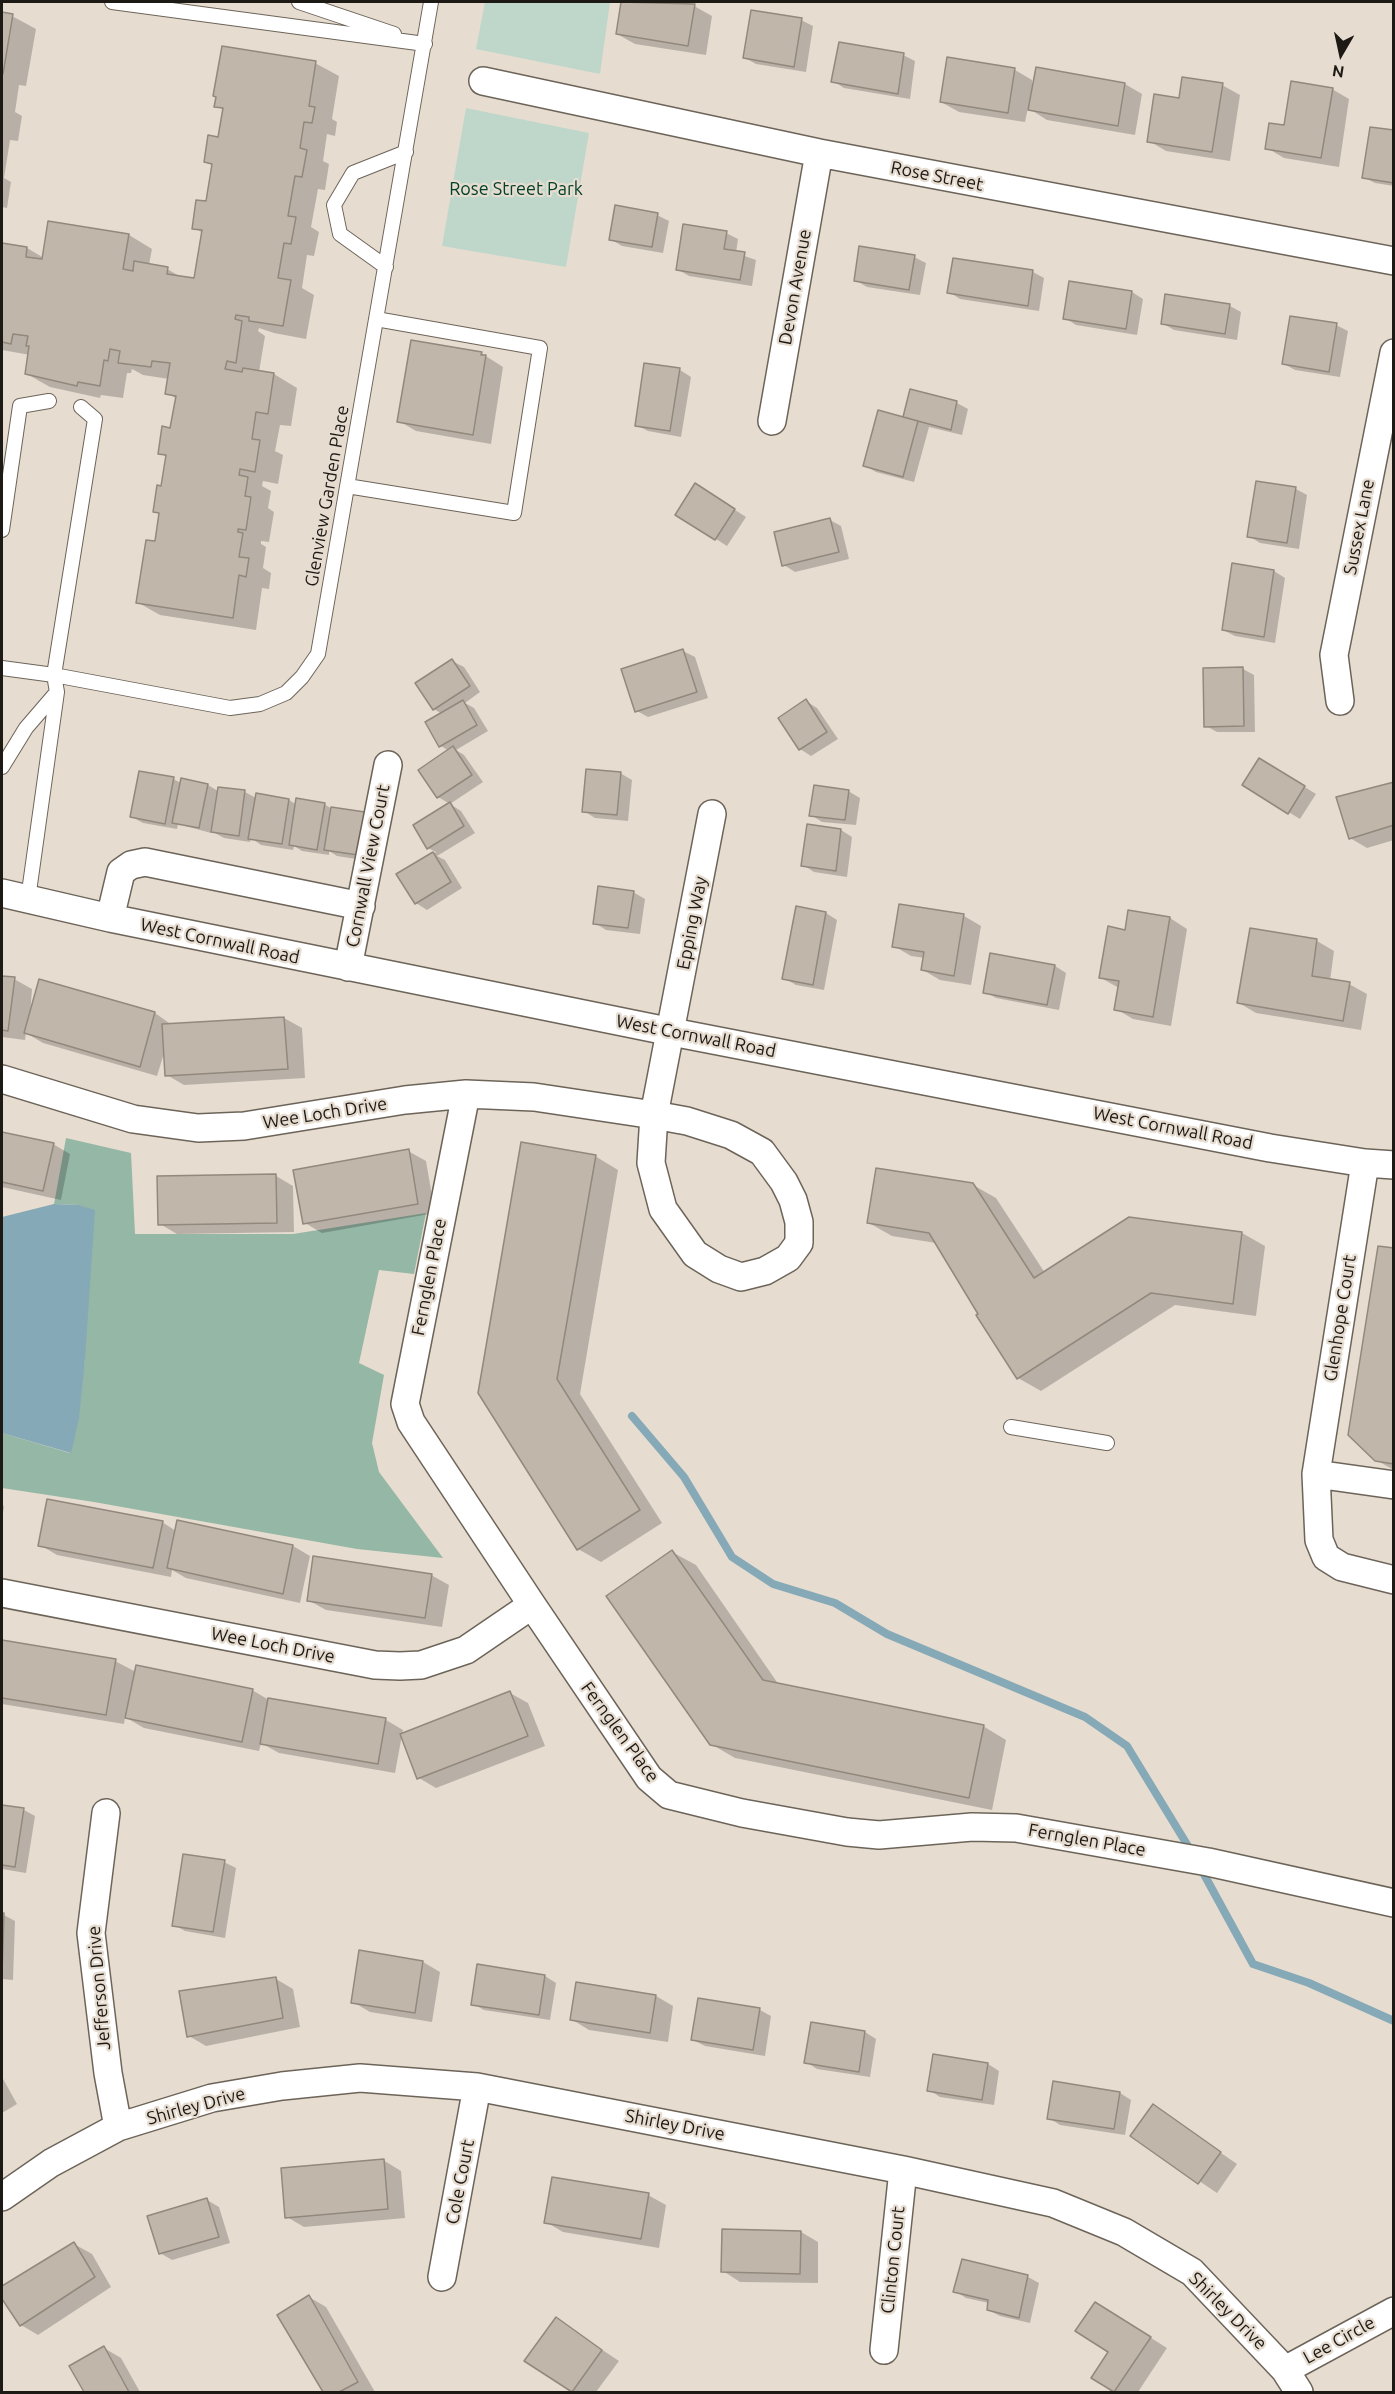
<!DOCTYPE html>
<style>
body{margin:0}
#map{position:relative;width:1395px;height:2394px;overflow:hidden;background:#e7dcd0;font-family:Ubuntu,sans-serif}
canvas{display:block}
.frame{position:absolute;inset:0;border:3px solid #1d1915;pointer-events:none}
.north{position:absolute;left:1311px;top:24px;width:60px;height:60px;-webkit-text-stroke:4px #e7dcd0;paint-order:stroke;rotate:189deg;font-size:16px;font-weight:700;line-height:24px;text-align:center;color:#1d1915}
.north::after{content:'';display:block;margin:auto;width:21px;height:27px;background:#1d1915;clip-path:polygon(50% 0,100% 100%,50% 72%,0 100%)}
</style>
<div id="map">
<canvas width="1395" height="2394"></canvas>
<div class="frame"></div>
<div class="north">N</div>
</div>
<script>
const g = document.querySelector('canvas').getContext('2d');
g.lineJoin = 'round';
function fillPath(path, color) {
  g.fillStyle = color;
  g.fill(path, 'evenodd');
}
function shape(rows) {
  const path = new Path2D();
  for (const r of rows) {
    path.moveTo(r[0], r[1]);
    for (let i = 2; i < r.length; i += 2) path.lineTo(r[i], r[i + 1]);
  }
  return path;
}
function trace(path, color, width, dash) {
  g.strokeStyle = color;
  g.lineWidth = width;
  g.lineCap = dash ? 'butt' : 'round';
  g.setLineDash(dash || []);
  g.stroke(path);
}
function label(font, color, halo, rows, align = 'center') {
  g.font = font + ' Ubuntu,sans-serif';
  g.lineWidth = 4.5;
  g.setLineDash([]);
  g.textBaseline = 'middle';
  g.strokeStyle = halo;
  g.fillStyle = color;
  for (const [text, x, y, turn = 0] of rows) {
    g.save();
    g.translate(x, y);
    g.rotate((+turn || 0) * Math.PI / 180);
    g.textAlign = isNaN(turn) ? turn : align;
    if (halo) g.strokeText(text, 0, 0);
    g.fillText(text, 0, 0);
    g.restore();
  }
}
const green = shape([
 [485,2,610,2,600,74,476,49],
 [466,108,589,133,566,267,442,246]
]);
const forest = shape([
 [66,1138,131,1153,135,1234,293,1234,426,1213,414,1274,379,1270,359,1363,384,1375,372,1443,379,1472,443,1558,357,1549,94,1502,2,1488,2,1433,70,1453,85,1359,78,1205,54,1204]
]);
const water = shape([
 [54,1204,78,1205,95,1210,85,1359,79,1418,71,1453,2,1433,2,1217]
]);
const shadow = shape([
 [622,2,668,2,694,6,712,16,706,55,635,44,617,34],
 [2,14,12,16,36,29,26,86,19,85,15,112,22,116,18,141,10,140,4,178,11,182,7,208,2,207],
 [801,20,813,26,806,72,756,64,745,58],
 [903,55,915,61,910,99,844,88,833,81],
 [948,59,1015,70,1032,80,1032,86,1125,84,1142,94,1135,135,1047,120,1028,108,1025,122,959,112,941,102],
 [315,63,339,76,332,119,337,122,335,136,327,134,323,161,329,164,325,190,318,189,311,227,319,232,314,256,307,255,302,288,314,295,306,339,274,333,259,328,258,331,265,336,259,372,274,374,297,388,291,426,280,425,275,451,283,455,278,484,263,481,262,486,271,491,268,508,274,512,269,542,261,541,261,544,266,547,263,568,271,573,269,589,262,588,256,630,160,615,137,602,156,543,160,515,155,511,163,487,167,457,159,453,172,429,177,399,167,393,169,379,143,375,132,369,131,373,127,373,123,398,101,395,100,398,50,387,27,374,30,355,2,350,2,244,27,248,44,258,49,223,129,235,152,249,149,265,167,269,183,278,195,280,203,233,194,228,208,203,213,166,206,162,219,139,224,110,216,106],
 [1222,85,1240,95,1230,161,1166,151,1149,141,1180,99],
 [1332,89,1349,99,1339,167,1284,158,1267,148,1285,127],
 [1394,132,1394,186,1375,183,1363,177],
 [657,215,669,221,663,253,622,246,610,239],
 [726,233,738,239,736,253,756,260,752,286,689,276,677,269],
 [914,257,926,263,920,295,867,287,855,280],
 [954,259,1033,272,1044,278,1039,311,960,299,949,292],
 [1132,292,1143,299,1137,335,1076,325,1065,318],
 [1230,306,1241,312,1237,340,1174,330,1162,323],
 [1336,325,1348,331,1340,377,1295,370,1284,364],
 [481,353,503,367,491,444,416,431,399,421],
 [680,370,691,377,681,437,648,431,636,425],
 [957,403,968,409,962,435,929,427,914,482,876,472,864,465,904,419],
 [1296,489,1307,495,1299,549,1260,543,1249,536],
 [707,492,746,517,727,546,677,514],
 [830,520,841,526,849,559,795,572,784,565],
 [1234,565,1274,571,1285,578,1275,643,1235,636,1223,630],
 [683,651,695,657,708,698,648,717,637,711],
 [452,661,464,667,480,692,465,703,474,708,488,731,456,750,464,755,483,782,450,804,438,797,420,771,449,751,441,746,442,714,434,709],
 [1243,669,1254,675,1255,732,1217,732,1206,726],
 [806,701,817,708,838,739,811,756,800,749],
 [1271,766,1316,794,1300,819,1244,785],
 [620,773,632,780,628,821,595,818,584,811],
 [173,779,181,783,208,785,218,791,219,789,245,792,256,798,289,800,297,805,324,804,332,809,369,861,337,856,329,851,329,855,302,851,294,846,293,850,261,845,251,838,250,842,224,838,211,831,211,833,178,824,177,829,143,823,132,817],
 [1394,783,1394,840,1367,848,1350,838],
 [848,791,860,798,856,825,822,822,811,815],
 [450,804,461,811,475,833,437,856,445,860,462,888,427,910,416,903,398,875,436,852,428,848],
 [808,826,841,830,852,837,847,877,814,872,803,865],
 [633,892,645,899,640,934,606,930,595,923],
 [1129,912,1170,918,1187,929,1171,1026,1133,1019,1116,1009,1119,988,1101,978,1126,931],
 [826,913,837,920,824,990,796,985,784,978],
 [964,916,981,926,971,985,940,980,923,970,925,958,911,956,894,946],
 [1251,930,1317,941,1334,951,1330,981,1349,984,1367,994,1361,1030,1256,1013,1239,1003],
 [1055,966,1066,973,1059,1010,996,998,985,992],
 [2,977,14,979,32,989,30,1016,40,981,155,1013,172,1025,284,1018,302,1028,305,1078,184,1085,167,1075,165,1050,157,1076,43,1043,26,1033,25,1040,2,1037],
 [2,1133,53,1144,70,1154,61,1200,2,1187],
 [408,1151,426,1161,435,1213,322,1233,305,1223],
 [595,1156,618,1170,580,1394,662,1523,601,1562,578,1549,479,1393],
 [276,1176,293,1186,294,1232,177,1234,160,1224],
 [973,1185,996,1198,1045,1273,1129,1218,1242,1233,1265,1246,1256,1316,1175,1305,1041,1391,1018,1378,936,1243,892,1236,869,1223],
 [1394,1250,1394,1470,1376,1460],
 [2,1505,4,1506,2,1520],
 [162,1522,176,1531,178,1522,293,1546,310,1556,300,1603,186,1578,172,1570,171,1577,57,1555,40,1545],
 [672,1552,696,1565,779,1685,983,1726,1006,1740,992,1810,735,1758,711,1744],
 [431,1575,449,1585,442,1627,326,1610,308,1600],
 [2,1641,115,1661,136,1672,252,1690,269,1700,386,1720,403,1730,402,1734,510,1693,528,1703,545,1746,436,1788,419,1778,402,1735,395,1773,279,1753,261,1743,259,1751,144,1728,125,1717,124,1724,2,1704],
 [2,1806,24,1810,35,1816,26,1873,2,1869],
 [224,1862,236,1868,225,1938,185,1931,174,1925],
 [2,1914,15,1921,13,1980,2,1979],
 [423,1962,440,1972,432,2022,370,2012,353,2002],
 [545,1976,556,1983,550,2020,484,2010,473,2004],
 [276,1979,293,1989,300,2027,206,2046,189,2036],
 [577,1984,656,1996,673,2006,668,2042,589,2030,571,2019],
 [760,2010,771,2016,765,2056,705,2046,693,2040],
 [865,2032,876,2039,870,2077,817,2069,806,2062],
 [988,2064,999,2071,994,2105,940,2097,929,2090],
 [2,2077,17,2104,2,2113],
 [1120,2093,1131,2100,1125,2135,1060,2125,1049,2118],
 [1153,2106,1237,2164,1217,2193,1132,2136],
 [383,2160,401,2171,405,2218,304,2227,287,2217],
 [648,2195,666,2205,659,2248,563,2232,546,2222],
 [207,2200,219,2207,230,2243,172,2260,160,2253],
 [801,2232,818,2242,818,2283,740,2282,723,2271],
 [74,2244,92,2254,111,2287,38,2335,21,2325,2,2296,2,2288],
 [963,2261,1028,2277,1039,2283,1030,2323,1000,2316,988,2310,989,2303,966,2298,955,2291],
 [309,2297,326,2307,375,2392,325,2392,279,2315],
 [1113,2314,1167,2348,1138,2392,1115,2392,1093,2378,1110,2352],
 [556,2319,619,2361,596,2392,571,2392,526,2361],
 [104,2348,121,2358,140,2392,86,2392,71,2366]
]);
const stream = shape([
 [632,1416,684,1477,732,1557,773,1584,835,1603,887,1634,1085,1717,1127,1746,1191,1851],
 [1200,1867,1253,1964,1309,1983,1394,2021]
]);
const building = shape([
 [621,2,695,4,688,46,616,34,621,2],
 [751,10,802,18,794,67,743,58,751,10],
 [2,12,13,14,3,74,2,74,2,12],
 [839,42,904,53,898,94,831,82,839,42],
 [222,46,316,61,309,106,315,107,312,123,304,122,300,148,307,150,302,177,295,176,288,216,296,217,291,244,284,243,278,278,291,280,283,326,249,321,249,317,236,315,235,319,242,321,236,363,227,361,225,369,242,372,243,368,274,373,268,414,256,412,252,439,260,440,255,472,240,469,239,475,248,477,245,496,251,497,246,530,238,529,238,532,243,533,239,557,249,558,246,577,239,575,233,618,136,603,146,540,155,541,159,513,153,512,157,485,161,486,166,455,158,454,162,426,170,428,176,396,165,394,170,363,152,361,151,367,118,363,120,351,110,349,108,361,104,360,100,386,78,382,77,386,25,374,29,346,26,346,28,336,13,334,11,344,2,342,2,243,27,247,26,257,42,259,48,221,129,234,123,269,133,271,134,261,168,267,167,274,194,278,202,230,192,229,196,200,206,201,212,164,204,162,208,135,218,137,223,108,214,107,216,97,213,96,222,46],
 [947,57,1015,68,1008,113,940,102,947,57],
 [1036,67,1125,83,1118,126,1028,110,1036,67],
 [1182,77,1223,83,1212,152,1147,142,1154,94,1179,98,1182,77],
 [1291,81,1333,88,1321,158,1265,149,1269,123,1284,125,1291,81],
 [1370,127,1394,130,1394,183,1362,178,1370,127],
 [615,205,658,213,652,247,609,240,615,205],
 [683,224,727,231,724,249,745,252,740,280,676,270,683,224],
 [859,246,915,255,909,290,854,281,859,246],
 [953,258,1033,270,1028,306,947,293,953,258],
 [1069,281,1132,291,1126,329,1063,319,1069,281],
 [1165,294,1230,304,1225,334,1161,324,1165,294],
 [1290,316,1337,323,1329,372,1282,364,1290,316],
 [411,340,482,352,481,355,486,355,473,435,397,422,411,340],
 [644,363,680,368,670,431,635,426,644,363],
 [910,389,957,401,951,430,903,417,910,389],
 [878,410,918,421,903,477,863,466,878,410],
 [1256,481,1296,487,1287,543,1247,537,1256,481],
 [695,483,735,509,715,540,675,515,695,483],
 [830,518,839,552,782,566,774,532,830,518],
 [1232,563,1274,570,1264,637,1222,630,1232,563],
 [683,649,697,692,635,712,621,669,683,649],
 [452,659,470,686,433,710,415,683,452,659],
 [1243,667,1244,726,1204,727,1203,668,1243,667],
 [806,699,827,732,799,750,778,718,806,699],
 [463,700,477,725,439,747,425,722,463,700],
 [453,746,472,775,437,798,418,770,453,746],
 [1259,758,1305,786,1288,814,1242,785,1259,758],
 [586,769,621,772,617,815,582,812,586,769],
 [139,771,174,777,165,824,130,817,139,771],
 [181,778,208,784,199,828,172,823,181,778],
 [1394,782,1394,825,1349,839,1336,797,1394,782],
 [814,785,849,790,845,820,809,816,814,785],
 [218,787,245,790,239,836,211,832,218,787],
 [256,793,289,799,282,844,248,839,256,793],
 [296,798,325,803,317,850,289,845,296,798],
 [450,802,464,826,427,849,413,825,450,802],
 [331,807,365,812,358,855,324,850,331,807],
 [807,824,841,829,836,871,801,866,807,824],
 [433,852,451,882,415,904,396,874,433,852],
 [598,886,634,891,628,928,593,924,598,886],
 [899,904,964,914,954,976,921,970,924,952,892,947,899,904],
 [796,906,826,912,813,985,782,979,796,906],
 [1128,910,1170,917,1153,1017,1114,1010,1119,981,1099,978,1108,926,1125,930,1128,910],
 [1250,928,1317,939,1312,976,1350,982,1343,1021,1237,1003,1250,928],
 [990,953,1055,965,1047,1005,983,993,990,953],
 [2,976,15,977,8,1031,2,1030,2,976],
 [39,979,155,1012,140,1067,24,1033,39,979],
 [284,1017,288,1069,165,1076,162,1024,284,1017],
 [2,1132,54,1143,43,1191,2,1182,2,1132],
 [521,1142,596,1155,557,1379,640,1510,577,1550,478,1393,521,1142],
 [409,1149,418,1204,303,1224,293,1170,409,1149],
 [876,1168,973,1183,1034,1278,1129,1217,1242,1232,1233,1304,1151,1293,1017,1379,976,1315,978,1314,929,1233,867,1223,876,1168],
 [276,1174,277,1223,158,1225,157,1176,276,1174],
 [1378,1246,1394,1248,1394,1464,1375,1461,1348,1435,1378,1246],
 [47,1499,163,1521,153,1568,38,1546,47,1499],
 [177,1520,293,1545,283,1594,167,1568,177,1520],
 [672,1550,763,1680,984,1725,969,1798,710,1745,606,1596,672,1550],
 [313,1556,432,1574,425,1618,307,1601,313,1556],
 [2,1640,116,1659,106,1715,2,1698,2,1640],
 [136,1665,253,1689,242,1742,125,1718,136,1665],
 [510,1691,528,1736,417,1779,400,1734,510,1691],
 [268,1698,386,1718,378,1764,260,1744,268,1698],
 [2,1805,24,1808,15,1867,2,1865,2,1805],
 [183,1854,225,1860,213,1932,172,1926,183,1854],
 [2,1913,4,1913,2,1974,2,1913],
 [359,1950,423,1961,415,2013,351,2003,359,1950],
 [477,1964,545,1975,539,2015,471,2005,477,1964],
 [276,1977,283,2018,187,2037,179,1991,276,1977],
 [576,1982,656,1995,650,2033,570,2020,576,1982],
 [698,1998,760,2008,753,2050,691,2040,698,1998],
 [811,2022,865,2031,859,2072,804,2063,811,2022],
 [933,2054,988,2063,982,2100,927,2091,933,2054],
 [1053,2081,1120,2092,1114,2129,1047,2119,1053,2081],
 [1153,2104,1221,2152,1198,2184,1130,2136,1153,2104],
 [384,2159,388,2209,285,2218,281,2168,384,2159],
 [552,2177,649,2193,641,2239,544,2223,552,2177],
 [207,2198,219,2237,159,2254,147,2216,207,2198],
 [722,2229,801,2231,800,2274,721,2272,722,2229],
 [74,2242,95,2277,20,2326,2,2299,2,2286,74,2242],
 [962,2259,1028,2275,1019,2318,987,2310,988,2300,953,2292,962,2259],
 [309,2295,358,2382,339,2392,323,2392,277,2315,309,2295],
 [1095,2302,1151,2337,1114,2392,1091,2378,1108,2352,1075,2331,1095,2302],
 [556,2317,602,2350,572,2392,524,2361,556,2317],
 [104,2346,129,2392,84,2392,69,2366,104,2346]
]);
const service = shape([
 [112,2,425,44],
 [299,2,394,34],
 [386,267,340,234,334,205,353,173,406,152],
 [347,486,514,513,540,348,376,319],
 [2,530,20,406,49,401],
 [2,668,54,675,95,419,81,407],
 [2,767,26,728,57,692],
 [28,899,57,692,54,675,230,708,260,704,286,693,302,677,318,654,431,2],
 [1011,1427,1107,1443]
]);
const minor = shape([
 [483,81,819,153,1394,261],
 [772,421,819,153],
 [1340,701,1334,655,1394,353],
 [2,893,110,918,672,1032,1270,1148,1365,1163,1394,1165],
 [110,918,121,872,131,865,145,862,361,906],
 [348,967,388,765],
 [2,1079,133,1119,198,1128,244,1126,405,1100,466,1094,534,1097,654,1115,687,1121,731,1135,762,1152,784,1182,793,1200,799,1222,799,1243,788,1258,765,1271,741,1277,719,1269,695,1254,663,1209,651,1163,654,1115,712,814],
 [466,1094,405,1404,411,1422,532,1605,649,1778,669,1795,742,1813,847,1832,879,1835,972,1827,1016,1828,1208,1862,1394,1903],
 [1365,1163,1316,1474,1319,1540,1326,1557,1342,1567,1394,1580],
 [1316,1474,1394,1485],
 [2,1593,375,1665,400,1666,421,1665,466,1650,532,1605],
 [106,1813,91,1933,108,2073,118,2127],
 [2,2197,51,2163,118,2127,212,2098,282,2086,360,2078,477,2087,903,2170,1053,2203,1124,2232,1192,2272,1285,2370,1299,2392],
 [442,2277,477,2087],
 [884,2350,903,2170],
 [1285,2370,1394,2311]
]);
const streetNames = [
 ["Rose Street",937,176,11],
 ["Devon Avenue",795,287,-80],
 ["Glenview Garden Place",327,496,-80],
 ["Sussex Lane",1359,527,-79],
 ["Cornwall View Court",368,866,-79],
 ["Epping Way",692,923,-79],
 ["West Cornwall Road",220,941,12],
 ["West Cornwall Road",696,1036,11],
 ["Wee Loch Drive",325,1113,-9],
 ["West Cornwall Road",1173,1128,11],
 ["Fernglen Place",429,1277,-79],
 ["Glenhope Court",1340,1318,-81],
 ["Wee Loch Drive",273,1645,11],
 ["Fernglen Place",620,1732,54],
 ["Fernglen Place",1087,1840,10],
 ["Jefferson Drive",99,1988,-95],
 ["Shirley Drive",196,2106,-15],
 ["Shirley Drive",675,2125,11],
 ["Cole Court",460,2182,-79],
 ["Clinton Court",893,2260,-84],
 ["Shirley Drive",1228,2311,45],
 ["Lee Circle",1339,2340,-29]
];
const parkNames = [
 ["Rose Street Park",516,189]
];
fillPath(green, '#bed7ca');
fillPath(forest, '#95b7a6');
fillPath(water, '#85a9b6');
fillPath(shadow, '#0003');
trace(stream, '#85a9b6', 8);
fillPath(building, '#c1b6aa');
trace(building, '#92887c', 1.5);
trace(service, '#6d6459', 16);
trace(minor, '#6d6459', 30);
trace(service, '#fff', 14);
trace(minor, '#fff', 27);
label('18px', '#1d1915', '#e7dcd0', streetNames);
label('18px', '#00412b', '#e7dcd0', parkNames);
</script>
